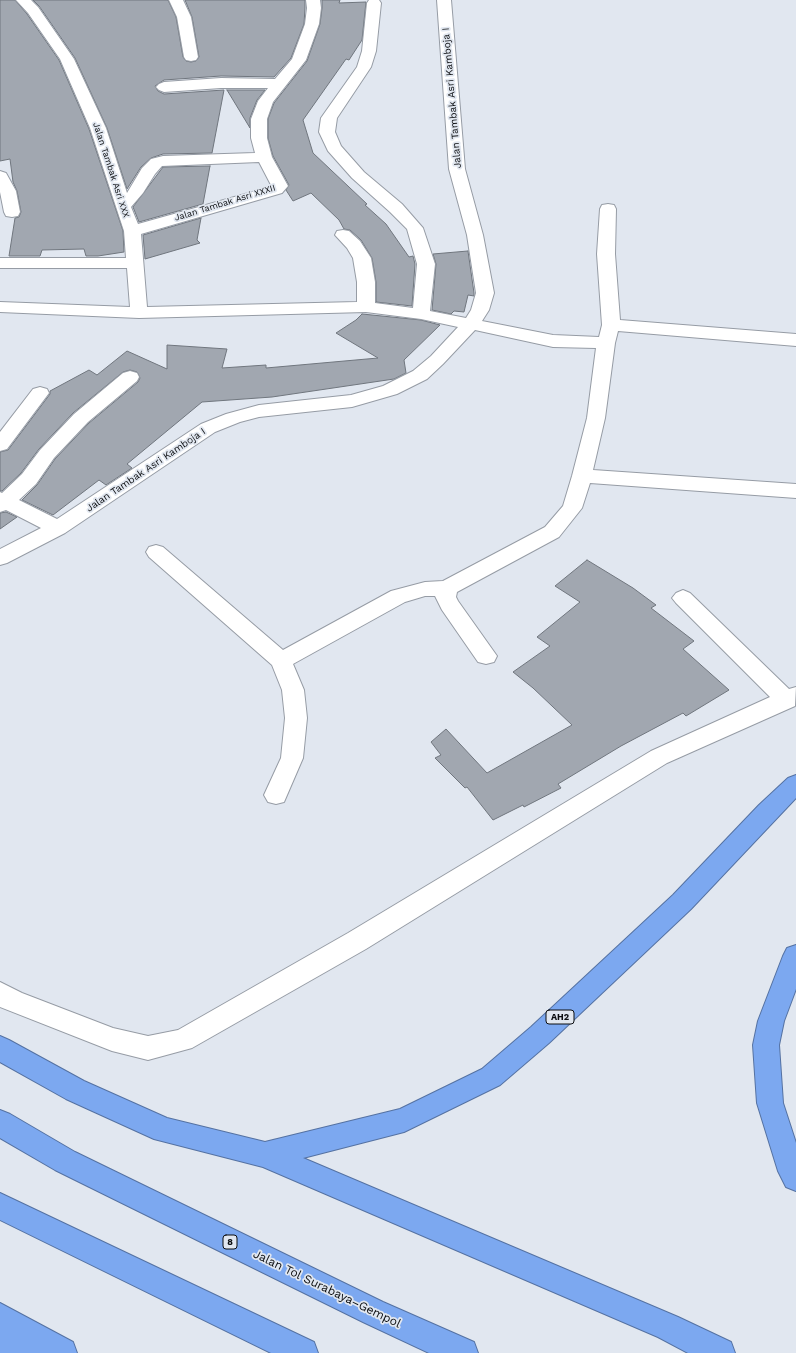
<!DOCTYPE html>
<meta charset="utf-8">
<style>
body{margin:0}
canvas{display:block;background:#e1e7f0}
</style>
<canvas width="796" height="1353"></canvas>
<script>
const g = document.querySelector('canvas').getContext('2d');
g.lineJoin = 'round';
function fillPath(path, color) {
  g.fillStyle = color;
  g.fill(path, 'evenodd');
}
function shape(rows) {
  const path = new Path2D();
  for (const r of rows) {
    path.moveTo(r[0], r[1]);
    for (let i = 2; i < r.length; i += 2) path.lineTo(r[i], r[i + 1]);
  }
  return path;
}
function trace(path, color, width, dash) {
  g.strokeStyle = color;
  g.lineWidth = width;
  g.lineCap = dash ? 'butt' : 'round';
  g.setLineDash(dash || []);
  g.stroke(path);
}
function label(font, color, halo, rows, align = 'center') {
  g.font = font + ' "Work Sans",sans-serif';
  g.lineWidth = 3.5;
  g.setLineDash([]);
  g.textBaseline = 'middle';
  g.strokeStyle = halo;
  g.fillStyle = color;
  for (const [text, x, y, turn = 0] of rows) {
    g.save();
    g.translate(x, y);
    g.rotate((+turn || 0) * Math.PI / 180);
    g.textAlign = isNaN(turn) ? turn : align;
    if (halo) g.strokeText(text, 0, 0);
    g.fillText(text, 0, 0);
    g.restore();
  }
}
const building = shape([
 [0,0,15,0,27,14,59,60,89,129,123,231,124,252,98,256,86,256,84,249,42,250,40,256,9,256,15,218,19,217,21,212,17,191,13,182,10,159,0,161,0,0],
 [33,0,168,0,176,17,183,57,186,61,191,62,196,61,199,57,192,17,185,0,305,0,305,8,304,24,291,58,274,77,221,76,164,80,155,86,158,91,164,94,224,90,212,153,163,154,151,158,141,167,127,189,107,128,75,58,39,6,33,0],
 [322,0,340,0,339,3,366,2,362,40,349,60,346,59,303,120,313,153,367,204,365,205,386,224,409,257,413,256,415,264,412,306,376,302,376,282,372,258,361,240,350,230,344,229,339,220,311,193,293,201,286,190,289,185,273,156,268,138,268,119,274,103,307,61,320,24,322,8,322,0],
 [227,90,265,90,257,100,250,118,250,128,227,90],
 [210,166,203,204,139,222,133,207,163,167,210,166],
 [201,218,197,240,200,243,145,259,143,235,201,218],
 [468,251,474,293,474,296,468,295,464,312,454,311,451,314,432,310,436,264,433,254,468,251],
 [362,314,421,320,440,325,404,360,406,373,394,379,272,397,202,402,127,464,132,468,106,485,99,480,53,515,22,500,37,485,55,459,89,423,138,382,140,378,137,372,130,370,123,372,73,413,39,449,21,473,2,491,0,491,0,452,8,450,50,394,50,391,89,370,97,375,127,351,167,369,167,345,227,349,222,368,266,365,266,368,378,358,336,333,356,320,362,314],
 [6,512,17,517,0,529,0,513,6,512],
 [587,560,633,588,656,605,651,608,694,641,683,649,729,690,686,716,683,713,621,746,558,784,561,788,524,807,523,805,493,820,467,787,465,788,435,758,441,755,431,742,446,729,487,773,572,725,533,688,513,672,550,646,537,637,580,602,555,586,587,560]
]);
const minor = shape([
 [16,0,31,0,38,7,74,59,106,128,127,193,142,168,151,159,163,156,255,153,251,138,251,119,258,101,268,88,221,88,164,92,159,90,156,87,159,84,164,82,221,78,275,79,292,59,305,24,307,8,306,0,320,0,321,8,319,24,306,60,273,102,267,119,267,138,272,157,288,186,282,193,141,234,147,307,357,302,357,282,353,258,347,248,335,235,337,231,343,230,349,231,360,241,371,258,375,282,375,303,413,308,417,264,407,229,390,212,352,178,328,151,319,132,321,118,357,67,362,51,367,3,369,0,379,0,381,3,376,51,371,67,337,118,335,132,341,146,364,172,402,204,423,228,435,264,430,311,466,318,471,310,476,293,467,235,449,169,437,0,451,0,465,169,483,235,494,293,489,310,482,321,553,335,599,337,602,325,597,254,600,209,602,205,608,204,614,205,616,209,615,254,620,320,796,334,796,346,618,331,615,343,605,418,593,470,796,484,796,498,590,483,582,508,559,537,457,592,456,597,458,601,497,656,494,662,486,664,478,662,442,610,435,596,425,596,405,602,293,664,304,690,307,718,303,758,284,802,276,804,268,802,264,795,281,758,285,718,282,690,272,665,149,557,146,552,149,547,156,545,163,547,283,650,391,591,425,582,443,581,545,527,563,506,572,476,587,418,596,348,553,347,475,330,443,364,427,379,397,394,352,407,259,417,240,422,215,432,65,533,7,563,0,565,0,549,41,528,6,510,0,512,0,492,2,493,22,474,40,450,74,414,123,373,130,371,137,373,139,377,137,381,88,422,54,458,36,484,19,500,57,519,201,424,226,414,259,405,351,395,383,386,413,371,431,356,458,327,421,319,366,312,139,318,0,312,0,302,130,307,127,268,0,268,0,258,126,258,124,231,90,128,60,59,28,13,16,0],
 [259,162,271,185,270,187,138,224,131,207,143,193,155,174,162,166,259,162],
 [169,0,183,0,191,17,198,57,196,60,191,61,186,60,184,57,177,17,169,0],
 [0,171,6,173,16,191,20,212,18,216,12,217,6,216,4,212,0,192,0,171],
 [40,387,47,389,49,393,7,449,0,451,0,432,33,389,40,387],
 [683,590,690,593,789,689,796,687,795,706,667,763,366,949,192,1048,148,1060,112,1051,0,1007,0,982,22,993,113,1028,148,1036,178,1030,348,933,651,751,770,697,676,603,672,598,676,593,683,590]
]);
const highway = shape([
 [796,775,796,798,691,909,549,1043,500,1085,404,1132,303,1158,678,1317,731,1342,735,1353,688,1353,658,1337,263,1167,154,1139,66,1099,0,1062,0,1036,9,1040,84,1081,167,1118,265,1142,400,1109,482,1069,531,1027,673,895,759,805,788,778,796,775],
 [796,945,796,989,784,1021,779,1045,783,1103,796,1143,796,1191,786,1187,778,1171,757,1103,753,1045,758,1021,783,956,787,948,796,945],
 [0,1110,10,1114,75,1152,383,1302,474,1342,478,1353,429,1353,363,1322,55,1170,0,1138,0,1110],
 [0,1193,314,1342,318,1353,271,1353,0,1220,0,1193],
 [0,1303,73,1342,77,1353,0,1353,0,1303]
]);
const farStreetnames = [
 ["Jalan Tambak Asri XXX",111,170,72],
 ["Jalan Tambak Asri XXXII",225,203,-17]
];
const shields = [
 [560,1017,28],
 [230,1242,14]
];
const shieldNames = [
 ["AH2",560,1017],
 ["8",230,1242]
];
const streetNames = [
 ["Jalan Tambak Asri Kamboja I",452,98,-95],
 ["Jalan Tambak Asri Kamboja I",146,470,-34]
];
const nearStreetnames = [
 ["Jalan Tol Surabaya–Gempol",327,1289,26]
];
fillPath(building, '#a1a7b0');
trace(building, '#70767e', 1);
trace(minor, '#969ca5', 2);
trace(highway, '#5572a2', 2);
fillPath(minor, '#fff');
fillPath(highway, '#7ca8f0');
label('9px', '#0c0e11', '#e1e7f0', farStreetnames);
for (const [x, y, w] of shields) {
  const box = new Path2D();
  box.roundRect(x - w / 2, y - 7, w, 14, 3);
  g.fillStyle = '#e1e7f0';
  g.fill(box);
  trace(box, '#0c0e11', 1);
}
label('bold 9px', '#0c0e11', null, shieldNames);
label('10px', '#0c0e11', '#e1e7f0', streetNames);
label('12px', '#0c0e11', '#e1e7f0', nearStreetnames);
</script>
